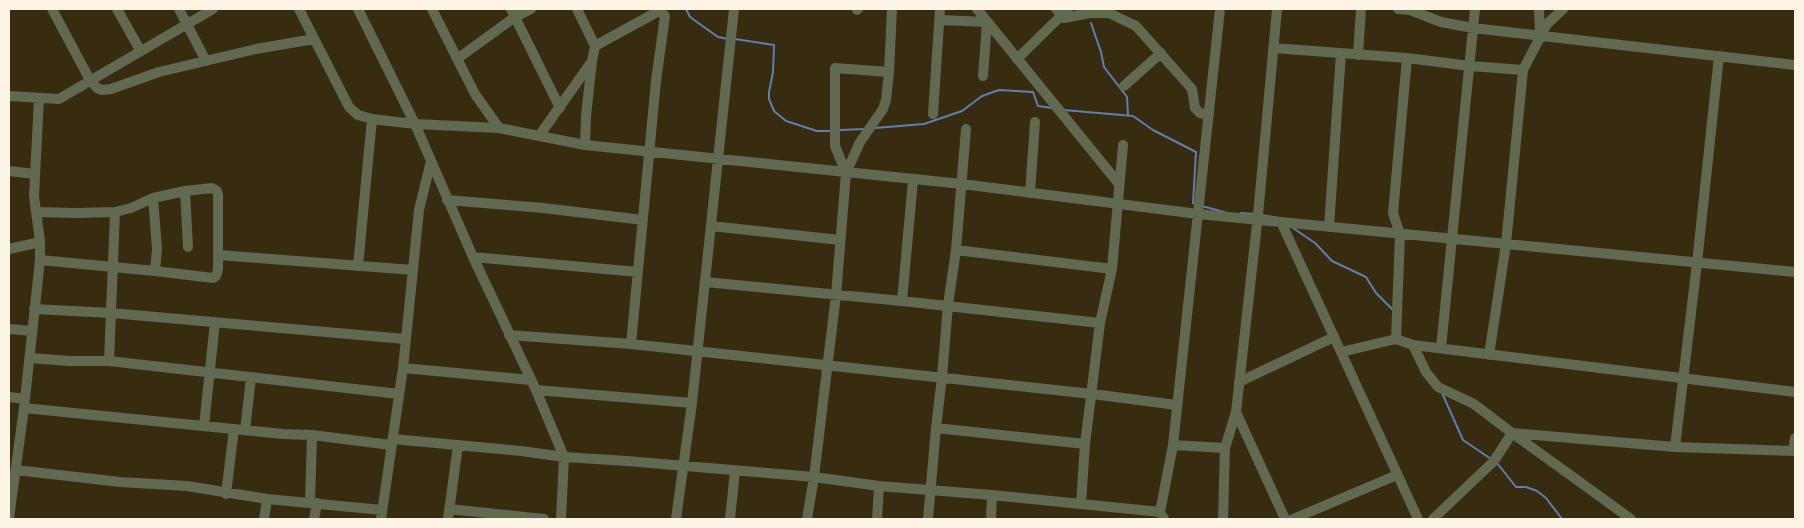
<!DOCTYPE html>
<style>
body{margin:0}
#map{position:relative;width:1804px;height:528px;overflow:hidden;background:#372b10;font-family:Karla,sans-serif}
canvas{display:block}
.frame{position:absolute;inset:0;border:10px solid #fbf4e4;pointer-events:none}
</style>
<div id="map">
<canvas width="1804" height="528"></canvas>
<div class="frame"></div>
</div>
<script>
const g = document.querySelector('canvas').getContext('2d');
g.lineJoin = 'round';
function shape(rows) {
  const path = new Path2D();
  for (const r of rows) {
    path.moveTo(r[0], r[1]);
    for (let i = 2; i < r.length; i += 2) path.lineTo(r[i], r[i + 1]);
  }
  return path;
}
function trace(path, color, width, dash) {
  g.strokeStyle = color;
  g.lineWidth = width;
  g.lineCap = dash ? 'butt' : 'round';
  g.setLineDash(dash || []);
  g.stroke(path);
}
const stream = shape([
 [686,9,690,17,718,37,728,39],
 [1091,23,1101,52,1104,67,1127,97,1128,115],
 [735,39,774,45,773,72,769,92,769,99,774,111,786,121,817,131,832,131],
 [1064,110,1133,116,1153,130,1196,152,1193,203,1195,204],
 [875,128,924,124,962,111,982,96,999,90,1033,92,1038,106,1052,108],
 [840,130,865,129],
 [1202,206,1224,212],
 [1241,213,1254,214],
 [1261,215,1279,218],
 [1293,228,1315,243,1332,261,1366,277,1376,293,1393,310],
 [1442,393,1463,440,1491,459],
 [1497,463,1516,487,1526,487,1537,491,1546,498,1562,519]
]);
const minor = shape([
 [52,9,90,80,97,88,102,90,111,89,159,72,256,49,314,39],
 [117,9,140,50],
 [179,9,206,61],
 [299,9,349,107,358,115,372,119,415,124,499,128,585,145,962,184,1198,214,1795,272],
 [358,9,415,124,473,257,536,390,564,457,561,519],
 [432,9,475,94,499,128],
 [511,9,560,108],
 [577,9,595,46,592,61,586,116,585,145],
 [977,9,1119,184],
 [1056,9,1064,18,1090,13,1109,13,1136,26,1192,89,1195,108,1200,113,1209,115],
 [1398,9,1410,10,1441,22,1473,28,1795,65],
 [1539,9,1540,35],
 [857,10,858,9],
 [940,20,987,22,983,76],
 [595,46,657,12,661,12,665,16,656,81,631,344],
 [1273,48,1407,58,1470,66,1523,70],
 [1358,55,1361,9],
 [457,59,515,17,531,9],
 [1017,59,1068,9],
 [1124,86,1161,53],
 [9,96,59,99,213,9],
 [933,114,940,9],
 [539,136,590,64],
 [9,171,35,174],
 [846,173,835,146,835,68,889,72],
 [185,191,188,247],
 [1030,193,1035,122],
 [153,198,157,249,155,271],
 [447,200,543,208,643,220],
 [36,212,77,213,115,212,131,208,153,198,185,191,212,188,217,191,218,194,218,270,216,276,213,278,155,271,40,260],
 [1281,222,1418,519],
 [711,226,840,240],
 [1329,227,1341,53],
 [9,249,40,242],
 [956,250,1112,269],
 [219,255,413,270],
 [473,257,638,272],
 [358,266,372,119],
 [705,282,902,301,1100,323],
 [902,301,913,180],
 [34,309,111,313,405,339],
 [9,329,32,331],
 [509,335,631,344,1092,394,1177,405],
 [1396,339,1400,234,1393,213,1407,58],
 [1413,345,1426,372,1438,387,1474,404,1512,433,1631,519],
 [1441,348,1475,9],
 [1341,352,1396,339,1413,345,1795,392],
 [1489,355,1506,244,1523,70,1547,24,1563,9],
 [30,358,70,361,109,361,399,394],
 [109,361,115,212],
 [403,368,531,380],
 [1239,382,1334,337],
 [536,390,692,403],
 [9,397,25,399],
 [24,408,283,434,312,435,391,445],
 [1236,412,1285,519],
 [204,426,215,322],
 [936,428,1085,444],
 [245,430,251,378],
 [393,439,521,451,564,457,627,461,814,477,879,486,992,495,1160,512],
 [1173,445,1225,448],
 [1675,447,1697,263,1719,56],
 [1793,451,1795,438],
 [16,470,120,482,187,486,267,499,382,510],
 [226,494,234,429],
 [310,503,312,435],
 [1081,504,1085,444,1100,323,1112,269,1123,145],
 [449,509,544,519],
 [9,518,24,408,40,260,40,242,34,196,39,98],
 [264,519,267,499],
 [314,519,317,503],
 [381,519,403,368,419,210,431,161],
 [448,519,458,445],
 [676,519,692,403,734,9],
 [730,519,735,471],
 [807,519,814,477,836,295,846,173,860,142,883,109,886,100,889,72,892,9],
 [877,519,879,486],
 [928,519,936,428,942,377,948,305,956,250,966,129],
 [991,519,992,495],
 [1164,519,1160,512,1173,445,1220,9],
 [1223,519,1225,448,1236,412,1258,215,1277,9],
 [1293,519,1397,475],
 [1433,519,1494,461,1512,433,1675,447,1795,451]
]);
trace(stream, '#5f7eb1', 2);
trace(minor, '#616950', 10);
</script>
